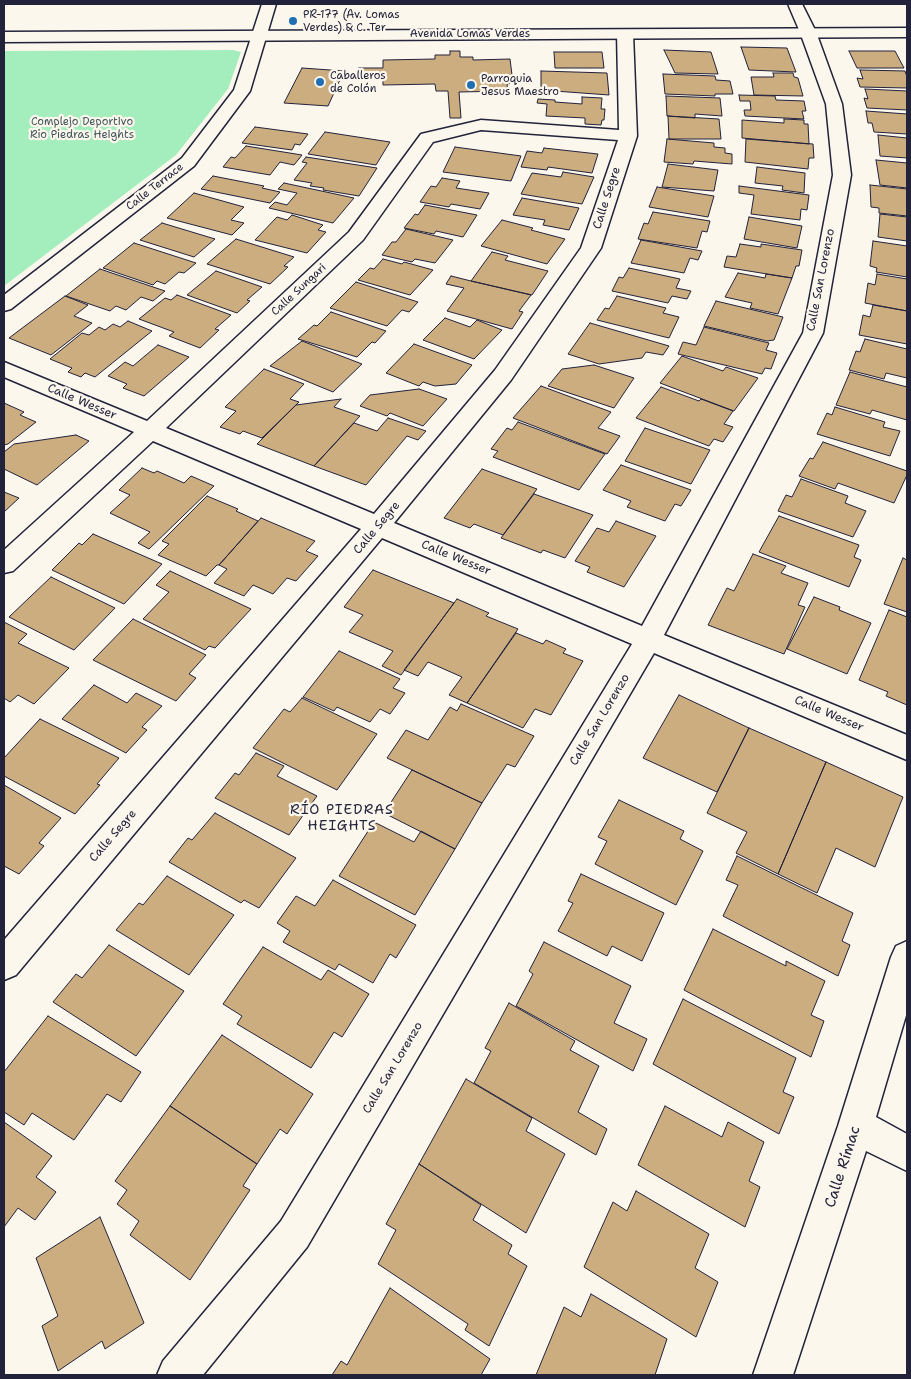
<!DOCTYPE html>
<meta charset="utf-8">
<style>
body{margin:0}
#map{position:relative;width:911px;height:1379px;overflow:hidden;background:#fbf7ec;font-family:"Shantell Sans",sans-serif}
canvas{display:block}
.frame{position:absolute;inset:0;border:5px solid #22223b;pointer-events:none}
</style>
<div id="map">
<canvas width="911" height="1379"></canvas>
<div class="frame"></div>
</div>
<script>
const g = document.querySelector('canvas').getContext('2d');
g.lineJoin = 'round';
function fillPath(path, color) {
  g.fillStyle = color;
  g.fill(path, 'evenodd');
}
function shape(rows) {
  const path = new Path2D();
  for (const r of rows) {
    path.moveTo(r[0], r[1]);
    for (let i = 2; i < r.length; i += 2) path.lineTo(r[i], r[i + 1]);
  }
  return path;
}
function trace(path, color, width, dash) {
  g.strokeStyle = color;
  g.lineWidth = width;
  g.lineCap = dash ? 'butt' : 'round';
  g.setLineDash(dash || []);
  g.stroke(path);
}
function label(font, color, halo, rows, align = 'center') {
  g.font = font + ' "Shantell Sans",sans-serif';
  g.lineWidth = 4.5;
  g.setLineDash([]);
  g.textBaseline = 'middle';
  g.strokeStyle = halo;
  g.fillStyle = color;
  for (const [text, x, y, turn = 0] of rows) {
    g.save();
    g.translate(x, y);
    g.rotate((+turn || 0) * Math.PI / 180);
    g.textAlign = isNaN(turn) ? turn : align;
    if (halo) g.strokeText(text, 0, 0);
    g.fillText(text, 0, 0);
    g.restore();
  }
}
const green = shape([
 [233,50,241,52,228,89,176,155,4,286,4,51]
]);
const building = shape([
 [741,47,787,48,796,72,749,70,741,47],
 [664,50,711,52,718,74,675,73,664,50],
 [450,51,460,51,460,57,473,57,473,60,510,59,513,83,507,84,508,91,459,92,461,118,450,118,448,91,436,91,435,84,383,85,383,76,357,77,358,68,383,68,383,60,435,59,435,55,450,55,450,51],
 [849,51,895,51,904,68,857,68,849,51],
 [554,52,602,52,604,68,555,68,554,52],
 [302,68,344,71,328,106,284,103,302,68],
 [860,70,905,71,907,77,907,88,860,87,857,78,863,79,860,70],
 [541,71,607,73,609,95,541,90,541,71],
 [773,73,793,73,794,77,798,78,803,96,754,95,751,77,774,77,773,73],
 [663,74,715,76,716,80,730,81,733,94,715,94,715,96,665,94,663,74],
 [865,89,907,91,907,110,867,108,864,98,868,99,865,89],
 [739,95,775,96,776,100,804,101,806,111,802,111,804,119,745,116,744,110,751,110,750,101,740,101,739,95],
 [666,96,720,98,722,116,695,114,695,118,667,116,666,96],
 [582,97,602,98,601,109,605,109,604,120,602,120,601,125,585,124,585,118,546,116,547,104,537,103,538,99,555,100,555,102,582,104,582,97],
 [866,111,907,114,907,134,874,132,872,123,868,123,866,111],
 [668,116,719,119,721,139,669,139,668,116],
 [784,119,804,120,804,124,808,124,809,144,742,138,742,120,784,123,784,119],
 [255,127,308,134,300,145,295,144,292,150,242,143,255,127],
 [325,132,390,142,376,165,308,154,325,132],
 [878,135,907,138,907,158,880,156,878,135],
 [667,139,714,143,714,147,725,148,725,153,732,154,732,164,694,161,693,164,664,162,667,139],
 [746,139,813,144,814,158,809,158,808,169,745,162,746,139],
 [246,146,302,155,294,165,280,162,270,175,223,167,231,157,235,158,246,146],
 [455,147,521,156,511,181,443,172,455,147],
 [544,148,598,154,592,173,548,167,547,170,521,167,527,151,542,153,544,148],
 [306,157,377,168,359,196,323,190,324,188,310,186,312,183,294,180,307,163,302,162,306,157],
 [876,160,907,163,907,188,880,185,876,160],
 [668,164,718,170,714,191,662,187,668,164],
 [757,167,805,173,804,193,782,190,783,186,755,183,757,167],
 [563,172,594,177,582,204,521,194,532,173,561,177,563,172],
 [213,176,264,186,262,188,280,192,270,203,201,189,213,176],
 [442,178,460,181,456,188,489,193,480,209,451,204,449,207,420,202,431,186,436,187,442,178],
 [284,183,354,198,333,223,269,208,275,202,287,205,297,193,278,189,284,183],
 [870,185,907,189,907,216,879,213,879,208,871,207,870,185],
 [739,186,809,195,807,210,801,209,800,220,751,214,754,195,739,193,739,186],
 [657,187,714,196,708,217,649,207,657,187],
 [194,193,244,207,231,220,244,223,232,235,167,218,194,193],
 [522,198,579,208,569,230,543,225,545,220,513,215,522,198],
 [425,205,477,215,463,237,436,231,434,234,404,228,415,214,418,215,425,205],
 [653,212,710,221,707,232,702,231,697,248,638,239,644,223,648,224,653,212],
 [880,214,907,217,907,241,878,237,880,214],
 [292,215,323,225,318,230,326,232,307,253,255,240,277,217,287,220,292,215],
 [749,217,802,226,797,248,744,239,749,217],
 [502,220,533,228,531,230,565,239,547,264,481,246,502,220],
 [162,223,215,239,194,257,140,240,162,223],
 [406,229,453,240,435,263,415,259,412,262,382,255,392,242,396,242,406,229],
 [236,239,294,257,284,266,288,267,270,284,207,264,236,239],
 [641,240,702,251,698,260,690,258,684,273,631,263,641,240],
 [873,241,907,246,907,277,876,272,877,268,870,266,873,241],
 [134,243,196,263,184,273,179,272,165,284,157,281,153,285,103,268,134,243],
 [740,244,761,247,761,244,802,250,799,266,796,266,792,278,724,267,727,256,736,257,740,244],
 [492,252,508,256,505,260,548,271,532,295,471,281,492,252],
 [383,259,402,264,404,262,433,270,410,295,358,280,370,268,374,269,383,259],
 [629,268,680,279,676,288,691,291,687,299,672,296,668,303,612,291,619,277,623,278,629,268],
 [100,269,165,291,153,301,141,297,126,310,116,306,110,311,66,296,100,269],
 [216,271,262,287,247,300,250,301,237,313,187,295,216,271],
 [738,273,765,278,766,274,792,278,778,314,750,308,752,303,725,297,738,273],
 [877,274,907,279,907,311,865,303,868,283,875,285,877,274],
 [451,276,471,281,531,295,519,311,523,312,512,329,447,311,464,288,446,284,451,276],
 [356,282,418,302,409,312,402,310,387,326,330,308,356,282],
 [177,295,231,315,215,329,219,330,200,348,169,336,174,332,139,319,165,298,171,300,177,295],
 [65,296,88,305,74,316,92,323,51,355,9,338,65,296],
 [617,296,666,308,663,313,679,317,669,338,597,320,605,308,609,309,617,296],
 [716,301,783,317,774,340,767,341,704,326,716,301],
 [873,305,907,311,907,344,859,335,863,315,870,317,873,305],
 [331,312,386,331,375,343,372,342,357,357,298,339,314,325,317,326,331,312],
 [445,318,470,327,477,320,502,330,474,359,423,340,445,318],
 [128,321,152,331,95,377,85,373,81,377,68,372,72,368,50,359,82,333,89,335,99,327,105,330,113,324,120,327,128,321],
 [590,323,669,346,663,355,646,352,642,358,599,364,568,354,590,323],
 [704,327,769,343,766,350,777,353,771,369,765,368,762,374,678,354,683,342,696,345,704,327],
 [865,339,907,349,907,378,886,373,884,379,849,370,856,351,860,352,865,339],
 [302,341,362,364,333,392,270,366,302,341],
 [414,344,472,365,456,384,435,386,423,382,419,386,386,373,414,344],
 [158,345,189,357,144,396,123,388,127,384,108,376,125,362,133,366,158,345],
 [682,356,723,371,726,367,758,378,734,411,660,383,682,356],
 [594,365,634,378,614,408,548,386,562,369,594,365],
 [264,369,304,384,290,399,299,402,262,438,243,431,240,434,220,427,236,411,225,407,264,369],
 [850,372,907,387,907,420,872,410,870,414,836,405,850,372],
 [541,386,611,412,598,428,620,436,607,454,513,418,541,386],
 [661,387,699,401,701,399,733,411,724,424,733,427,723,442,714,439,709,446,636,418,661,387],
 [419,389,447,399,423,426,390,413,387,416,360,406,370,395,419,389],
 [341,399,334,407,360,416,314,466,257,444,296,405,341,399],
 [4,403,24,412,20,415,36,422,8,444,4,445,4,403],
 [835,407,885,422,883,427,900,431,890,456,817,434,827,413,832,415,835,407],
 [388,418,426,431,418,440,407,436,366,485,314,466,354,423,377,431,388,418],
 [518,422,605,454,579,490,493,457,498,451,491,449,507,428,512,430,518,422],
 [645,428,710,450,691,484,625,461,645,428],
 [76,435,89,441,37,485,4,469,4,452,14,444,76,435],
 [823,442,907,471,907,475,894,503,838,483,835,489,799,476,810,458,813,459,823,442],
 [621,465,691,490,681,506,675,504,665,521,627,507,631,501,603,490,621,465],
 [142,468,154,473,157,471,184,483,191,476,214,486,149,549,138,543,150,532,110,513,130,495,119,490,142,468],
 [482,469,537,489,503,535,474,524,470,528,444,518,482,469],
 [801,479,848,496,845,503,866,511,853,537,778,511,786,495,792,497,801,479],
 [4,492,19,498,4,512,4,492],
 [534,494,593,515,565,558,543,550,541,553,501,538,534,494],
 [207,496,238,509,236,511,258,521,219,565,217,565,206,576,158,555,169,544,162,541,207,496],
 [779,516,859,545,854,557,861,560,849,587,759,552,779,516],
 [261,518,315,541,306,551,318,556,296,581,287,578,273,594,253,585,244,596,214,583,227,569,219,565,261,518],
 [616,521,656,536,624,587,587,572,590,567,575,561,597,528,609,532,616,521],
 [93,534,162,564,124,604,52,570,79,543,82,545,93,534],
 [753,554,786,566,781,573,808,583,798,605,805,607,784,654,708,625,727,588,734,591,753,554],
 [903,558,907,560,907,612,884,604,903,558],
 [373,570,454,603,401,675,382,666,393,651,349,632,363,615,344,607,373,570],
 [170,571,251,609,215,648,209,646,205,650,143,619,169,592,156,585,170,571],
 [51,577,115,608,74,650,9,617,51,577],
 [814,597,840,607,839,610,871,623,847,674,787,649,814,597],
 [457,599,489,613,486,616,518,629,467,703,449,695,462,677,428,662,418,676,404,670,457,599],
 [889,610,907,617,907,705,886,696,888,692,859,680,889,610],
 [133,619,206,655,189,674,196,678,176,701,93,660,133,619],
 [4,622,27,634,18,643,69,668,34,704,18,695,10,702,4,698,4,622],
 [516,633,543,644,546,640,566,649,563,653,583,661,551,715,535,709,523,728,467,703,516,633],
 [339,651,400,679,393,688,405,693,390,714,380,709,370,722,337,707,334,711,303,697,339,651],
 [94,685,127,703,136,693,162,706,142,727,147,730,126,753,62,719,94,685],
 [679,695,749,728,717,792,643,758,679,695],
 [302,698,377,734,337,790,253,748,284,709,290,712,302,698],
 [461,704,534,736,515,767,507,764,482,803,387,758,406,730,428,740,450,707,457,711,461,704],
 [40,719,119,758,97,784,100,785,75,814,4,776,4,758,40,719],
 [749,728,826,762,778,874,736,853,747,832,707,813,749,728],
 [256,753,284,766,277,776,317,796,289,835,215,798,235,773,239,775,256,753],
 [826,762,903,797,875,867,836,848,817,893,778,874,826,762],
 [412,770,482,803,455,849,384,813,412,770],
 [4,785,61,818,39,843,44,846,19,874,4,866,4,785],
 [619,800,684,831,680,839,703,851,676,905,595,864,607,841,598,837,619,800],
 [215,813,296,858,259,908,244,900,241,903,169,862,188,838,192,840,215,813],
 [374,822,414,842,421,831,455,849,415,915,339,876,374,822],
 [737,856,853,913,842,941,850,945,838,976,723,916,738,885,726,880,737,856],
 [581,874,664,913,642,961,612,946,607,956,558,931,573,903,568,901,581,874],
 [167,876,234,915,189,975,116,930,139,903,143,905,167,876],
 [333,880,416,925,396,958,390,954,373,983,339,964,335,970,283,942,290,931,277,923,296,896,315,906,333,880],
 [713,929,786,966,786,961,825,981,811,1015,824,1021,811,1057,684,990,713,929],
 [544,942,631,986,614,1023,647,1039,633,1071,516,1006,533,974,529,971,544,942],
 [109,945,184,991,136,1056,53,1002,76,974,82,978,109,945],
 [263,947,321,980,328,970,369,994,342,1037,334,1032,311,1068,237,1024,242,1016,223,1004,263,947],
 [683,999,796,1058,783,1092,794,1097,779,1134,653,1064,683,999],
 [509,1003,575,1041,570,1050,599,1066,578,1112,607,1129,596,1155,474,1083,491,1051,485,1048,509,1003],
 [48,1016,141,1072,121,1102,107,1094,74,1140,32,1113,24,1125,4,1112,4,1072,48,1016],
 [222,1035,313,1094,287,1134,280,1129,257,1164,170,1106,222,1035],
 [466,1079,532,1118,526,1131,565,1154,526,1233,419,1164,466,1079],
 [170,1106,257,1164,243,1186,250,1190,190,1280,130,1235,139,1221,117,1204,127,1190,115,1181,170,1106],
 [665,1106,722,1137,728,1122,764,1142,749,1181,760,1187,745,1227,638,1165,665,1106],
 [4,1122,52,1156,36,1177,56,1192,35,1220,18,1208,4,1227,4,1122],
 [419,1164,481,1205,473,1220,512,1245,508,1254,527,1266,489,1346,465,1330,468,1324,378,1264,396,1230,386,1224,419,1164],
 [636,1191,709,1234,695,1268,718,1282,696,1337,584,1267,613,1202,627,1211,636,1191],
 [100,1217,144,1323,105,1349,102,1341,58,1371,42,1326,58,1316,36,1258,100,1217],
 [390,1288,490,1359,481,1375,332,1375,341,1361,347,1365,390,1288],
 [591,1294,667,1339,655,1375,536,1375,564,1307,581,1317,591,1294]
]);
const street = shape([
 [262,4,276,4,250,91,194,166,11,309,4,311,4,295,182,158,234,90,262,4],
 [788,4,802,4,816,32,842,104,851,175,823,333,664,635,907,735,907,760,654,653,307,1247,203,1375,157,1375,163,1361,281,1221,632,644,382,538,16,975,4,980,4,940,361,529,153,441,13,571,4,573,4,550,134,432,4,377,4,362,147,421,349,232,421,134,481,120,619,130,617,33,620,30,630,30,633,33,637,136,601,248,511,380,394,523,642,626,803,333,833,175,826,104,800,32,788,4],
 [481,130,618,140,581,248,495,370,374,514,166,428,363,240,433,142,481,130],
 [907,941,907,1012,876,1117,907,1134,907,1171,866,1151,793,1375,753,1375,838,1126,891,957,896,946,907,941]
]);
const primary = shape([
 [907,28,907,37,4,42,4,32,907,28]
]);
const markers = [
 [293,21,5,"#1f6fb2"],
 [320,82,5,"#1f6fb2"],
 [471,85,5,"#1f6fb2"]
];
const farPoinames = [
 ["PR-177 (Av. Lomas",303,15],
 ["Verdes) & C. Ter",303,28],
 ["Caballeros",330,76],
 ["de Colón",330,89],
 ["Parroquia",481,79],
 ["Jesus Maestro",481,92]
];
const farStreetnames = [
 ["Avenida Lomas Verdes",470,34],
 ["Calle Terrace",155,187,-38],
 ["Calle Sungari",299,290,-43]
];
const farParknames = [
 ["Complejo Deportivo",82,122],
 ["Rio Piedras Heights",82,135]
];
const streetNames = [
 ["Calle Segre",607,198,-72],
 ["Calle San Lorenzo",821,280,-79],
 ["Calle Wesser",82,402,23],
 ["Calle Segre",377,528,-50],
 ["Calle Wesser",456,558,22],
 ["Calle Wesser",829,714,23],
 ["Calle San Lorenzo",600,720,-59],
 ["Calle Segre",113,836,-49],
 ["Calle San Lorenzo",393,1068,-59]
];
const neighbourhoodNames = [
 ["RÍO PIEDRAS",342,810],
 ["HEIGHTS",342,826]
];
const nearStreetnames = [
 ["Calle Rímac",843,1167,-72]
];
fillPath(green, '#a4eebd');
fillPath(building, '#ccad80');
trace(building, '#22223b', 1);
trace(street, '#22223b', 3);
trace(primary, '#22223b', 3);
fillPath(street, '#fbf7ec');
fillPath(primary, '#fbf7ec');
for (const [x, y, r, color] of markers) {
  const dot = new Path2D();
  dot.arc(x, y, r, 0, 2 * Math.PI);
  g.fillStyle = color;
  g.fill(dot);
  trace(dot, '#fbf7ec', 2);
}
label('11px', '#22223b', '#fbf7ec', farPoinames, 'left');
label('11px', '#22223b', '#fbf7ec', farStreetnames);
label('11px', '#42555c', '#fbf7ec', farParknames);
label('12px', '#22223b', '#fbf7ec', streetNames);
g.letterSpacing = '1px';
label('14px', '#22223b', '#fbf7ec', neighbourhoodNames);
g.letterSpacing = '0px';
label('15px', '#22223b', '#fbf7ec', nearStreetnames);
</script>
